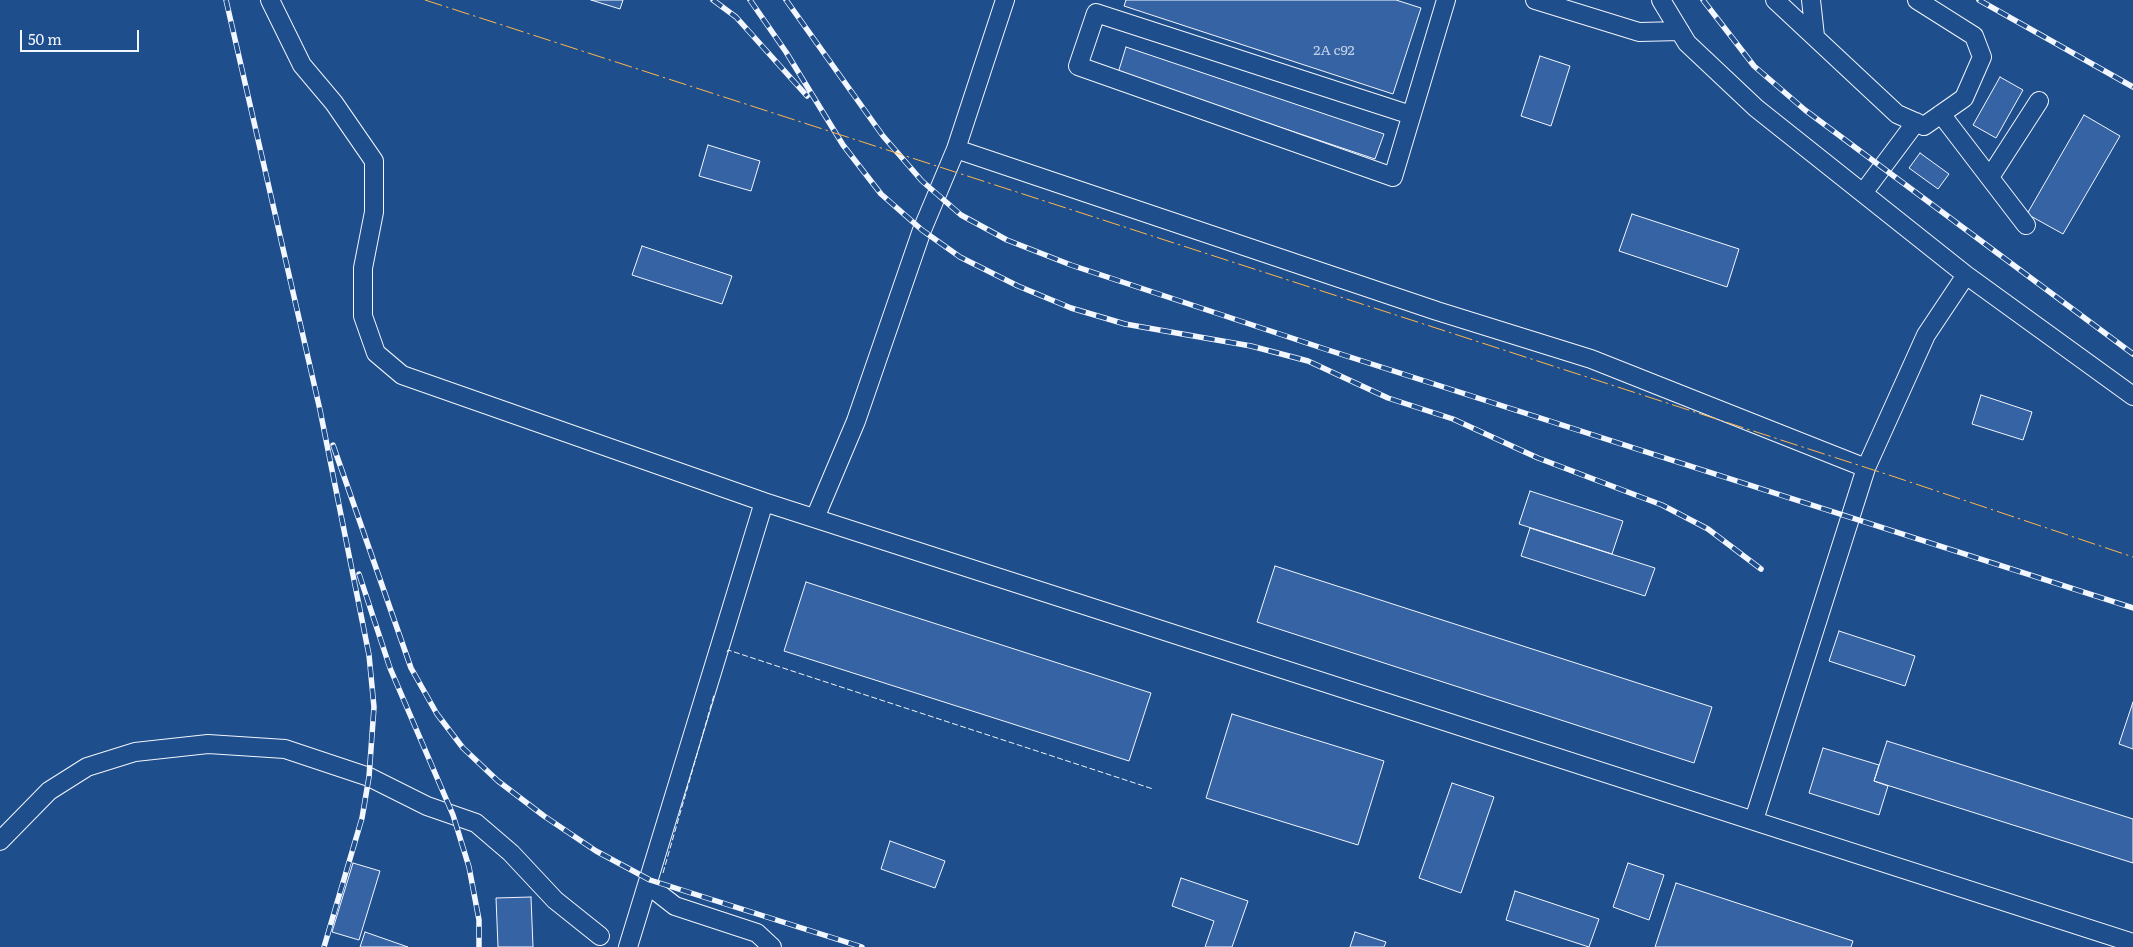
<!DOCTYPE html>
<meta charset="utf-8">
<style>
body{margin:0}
#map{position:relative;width:2133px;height:947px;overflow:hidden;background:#1f4e8c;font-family:Literata,serif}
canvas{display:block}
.scale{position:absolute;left:20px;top:30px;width:119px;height:22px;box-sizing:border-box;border:2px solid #f2f6ff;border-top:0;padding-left:6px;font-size:15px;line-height:18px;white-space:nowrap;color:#f2f6ff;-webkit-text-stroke:4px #1f4e8c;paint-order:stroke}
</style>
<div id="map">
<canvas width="2133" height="947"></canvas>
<div class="scale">50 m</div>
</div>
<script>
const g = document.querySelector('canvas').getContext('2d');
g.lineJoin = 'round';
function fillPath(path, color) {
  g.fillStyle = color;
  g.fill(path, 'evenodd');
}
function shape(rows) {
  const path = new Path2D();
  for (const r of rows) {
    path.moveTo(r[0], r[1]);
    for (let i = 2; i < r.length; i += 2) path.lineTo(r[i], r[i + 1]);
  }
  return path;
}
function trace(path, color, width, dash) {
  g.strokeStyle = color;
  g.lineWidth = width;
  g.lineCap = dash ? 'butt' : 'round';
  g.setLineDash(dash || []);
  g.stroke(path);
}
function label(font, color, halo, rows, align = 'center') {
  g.font = font + ' Literata,serif';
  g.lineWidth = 4;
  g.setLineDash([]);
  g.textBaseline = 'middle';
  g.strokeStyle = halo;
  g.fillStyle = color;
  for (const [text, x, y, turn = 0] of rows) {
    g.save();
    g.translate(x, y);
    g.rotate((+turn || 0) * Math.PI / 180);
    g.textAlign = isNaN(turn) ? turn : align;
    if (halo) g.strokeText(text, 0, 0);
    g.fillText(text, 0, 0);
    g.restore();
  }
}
const building = shape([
 [591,0,623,0,620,9,591,0],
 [1126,0,1396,0,1421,8,1393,94,1124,6,1126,0],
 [1126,47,1384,134,1375,159,1118,73,1126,47],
 [1540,56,1570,66,1551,126,1521,116,1540,56],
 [2000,77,2023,90,1996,138,1973,125,2000,77],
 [2084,115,2120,136,2063,234,2027,214,2084,115],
 [708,145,760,161,751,191,699,176,708,145],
 [1920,153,1949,174,1938,189,1909,168,1920,153],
 [1632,214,1739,249,1727,287,1619,251,1632,214],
 [642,246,732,276,722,304,632,275,642,246],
 [1981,395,2032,412,2023,440,1972,424,1981,395],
 [1530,491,1623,521,1612,554,1519,524,1530,491],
 [1530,528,1655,568,1645,596,1521,556,1530,528],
 [1275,566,1712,707,1694,763,1257,622,1275,566],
 [806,582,1151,693,1129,761,784,651,806,582],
 [1839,631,1915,656,1905,686,1829,661,1839,631],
 [2133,702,2133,749,2119,744,2133,702],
 [1232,714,1384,761,1358,845,1206,798,1232,714],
 [1887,741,2133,819,2133,863,1874,781,1887,741],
 [1823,748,1879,765,1874,781,1888,786,1879,815,1809,793,1823,748],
 [1452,783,1494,797,1461,893,1419,878,1452,783],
 [890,841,945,861,935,888,881,869,890,841],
 [353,863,380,871,359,940,332,932,353,863],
 [1628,863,1664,875,1649,920,1613,907,1628,863],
 [1181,878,1248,901,1232,947,1205,947,1214,921,1172,906,1181,878],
 [1676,883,1853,941,1851,947,1655,947,1676,883],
 [1515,891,1599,919,1589,947,1506,920,1515,891],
 [531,897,533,947,498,947,496,898,531,897],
 [365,932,408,947,360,947,365,932],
 [1355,932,1386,942,1384,947,1350,947,1355,932]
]);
const minor = shape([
 [270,0,302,65,334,103,374,161,374,212,363,268,363,316,376,353,402,375,764,502,2133,943],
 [1535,0,1639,32,1680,31],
 [1661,0,1687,43,1756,108,1966,275,2133,396],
 [1775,0,1897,114,1924,126,1964,98,1982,57,1974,36,1917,0],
 [1811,0,1815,36],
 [1941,114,2026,225],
 [1411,115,1096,13,1078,66,1393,177,1446,0],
 [956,149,1437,311,1591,359,1866,468],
 [1990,177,2039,101],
 [1863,193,1916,122],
 [815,518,856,421,922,230,956,149,1005,0],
 [1754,820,1866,468,1926,335,1966,275],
 [0,841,49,791,87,767,135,752,208,744,285,749,369,777,427,806,476,823,511,853,555,900,600,936],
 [648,885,675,906,757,933,772,947],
 [628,947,764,502]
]);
const rail = shape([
 [226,0,320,410,369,655,374,707,369,777,362,818,324,947],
 [713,0,736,17,807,96],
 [750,0,786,52,843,145,881,194,922,230,960,257,1018,286,1071,308,1125,324,1251,346,1308,361,1388,398,1453,419,1538,458,1662,505,1708,529,1761,569],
 [786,0,883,136,922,181,961,215,1007,240,1071,265,1328,350,2133,608],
 [1703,0,1754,66,1805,110,2133,354],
 [1979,0,2133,87],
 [333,445,411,668,437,714,463,748,498,781,544,816,596,851,650,880,862,947],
 [359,574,390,668,453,815,469,867,479,920,479,947]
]);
const fence = shape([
 [727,652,728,650,1153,789],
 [663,873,714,695]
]);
const power = shape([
 [425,0,1892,476,2133,557]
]);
const numberNames = [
 ["2А с92",1334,51]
];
fillPath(building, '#3563a3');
trace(building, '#f2f6ff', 1);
trace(minor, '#f2f6ff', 20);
trace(minor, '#1f4e8c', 18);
trace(rail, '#f2f6ff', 5.5);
trace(rail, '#1f4e8c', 4, [11]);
trace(fence, '#f2f6ff', 1, [6, 2.5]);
trace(power, '#ffb74d', 1, [18, 4, 2.5, 4]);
label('14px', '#c3d1e8', null, numberNames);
</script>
